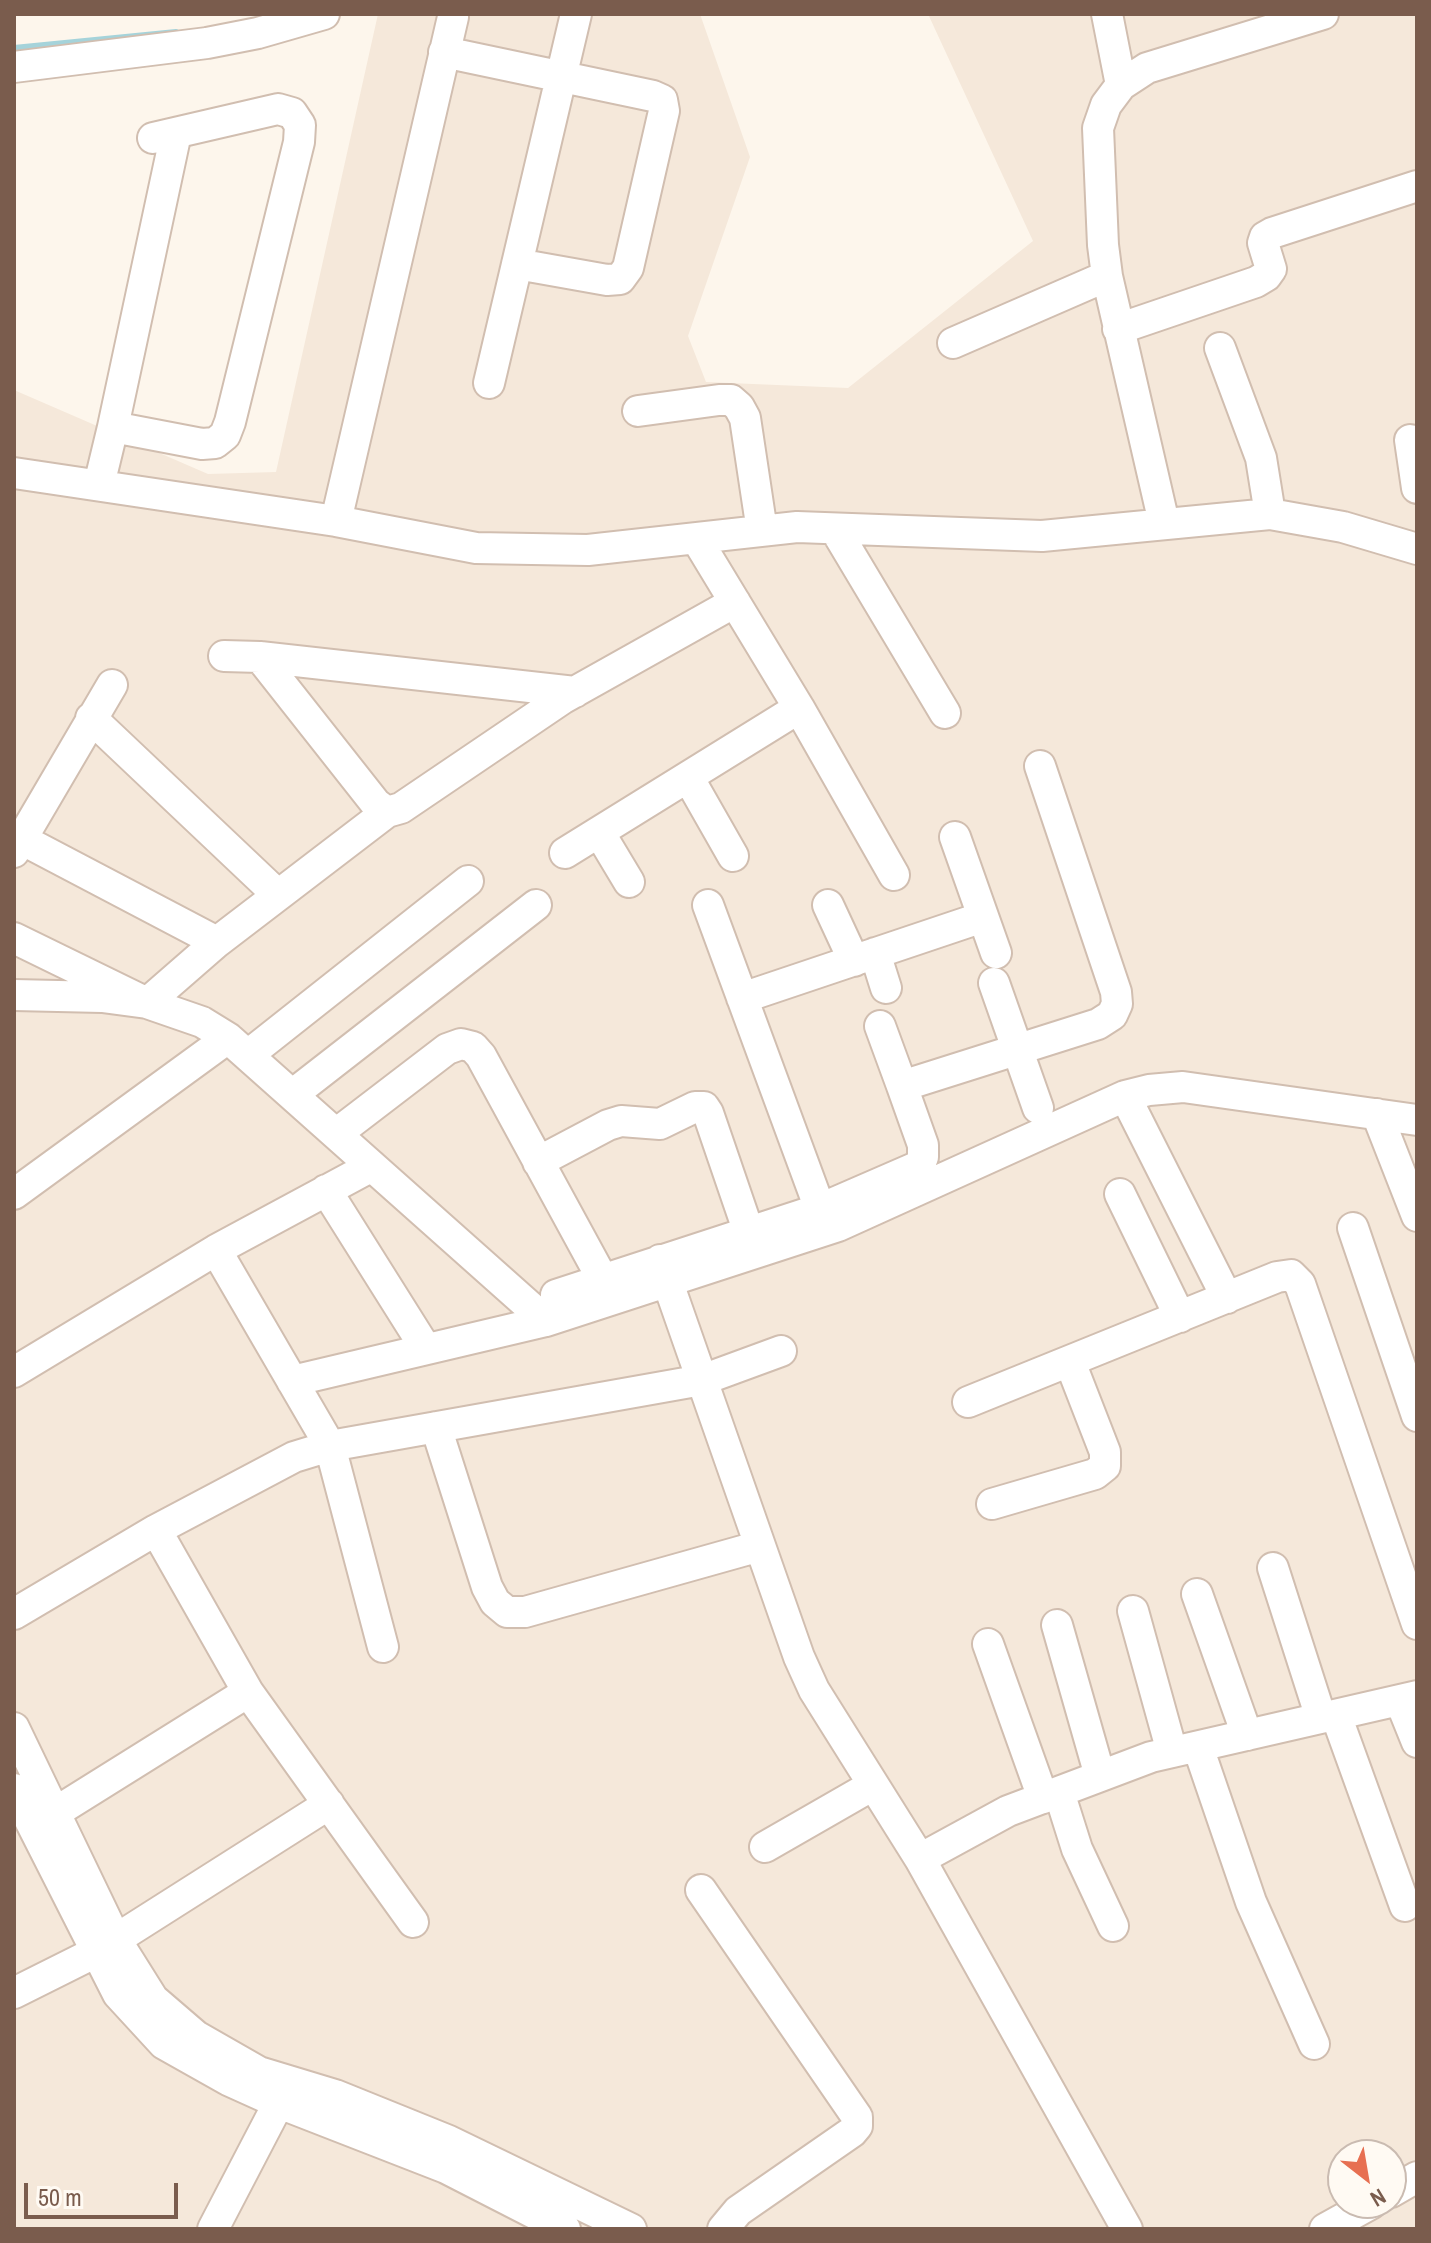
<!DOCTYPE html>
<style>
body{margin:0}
#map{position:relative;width:1431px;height:2243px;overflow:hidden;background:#fdf6ec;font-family:"Archivo Narrow",sans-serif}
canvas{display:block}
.frame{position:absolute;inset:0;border:16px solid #7a5c4d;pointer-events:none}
.north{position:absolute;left:1327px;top:2139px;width:80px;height:80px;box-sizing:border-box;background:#fffaf3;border:2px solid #cabbb1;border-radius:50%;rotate:149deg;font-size:22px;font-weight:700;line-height:32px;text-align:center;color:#7a5c4d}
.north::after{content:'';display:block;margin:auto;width:28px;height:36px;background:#e76f51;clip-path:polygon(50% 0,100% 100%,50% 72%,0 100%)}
.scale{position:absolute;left:24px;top:2183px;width:154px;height:36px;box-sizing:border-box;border:4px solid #7a5c4d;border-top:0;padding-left:10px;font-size:24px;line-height:28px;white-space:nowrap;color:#7a5c4d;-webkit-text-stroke:6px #fffaf3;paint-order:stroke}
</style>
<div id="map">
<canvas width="1431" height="2243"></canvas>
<div class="frame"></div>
<div class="north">N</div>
<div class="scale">50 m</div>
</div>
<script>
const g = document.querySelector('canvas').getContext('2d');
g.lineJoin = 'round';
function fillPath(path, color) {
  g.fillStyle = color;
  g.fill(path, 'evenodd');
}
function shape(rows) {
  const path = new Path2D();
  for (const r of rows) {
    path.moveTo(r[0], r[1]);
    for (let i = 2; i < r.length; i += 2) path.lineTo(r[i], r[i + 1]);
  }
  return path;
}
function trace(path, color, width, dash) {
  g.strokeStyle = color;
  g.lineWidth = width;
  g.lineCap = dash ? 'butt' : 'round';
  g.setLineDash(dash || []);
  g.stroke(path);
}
const residential = shape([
 [378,14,700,14,750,157,688,336,706,382,848,388,1033,241,928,14,1417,14,1417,2229,14,2229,14,390,208,474,276,472],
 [1343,2155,1391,2155,1391,2203,1343,2203]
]);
const stream = shape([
 [14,48,176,32]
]);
const minor = shape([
 [1107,14,1121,85],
 [444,52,653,96,662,100,664,111,628,268,620,279,607,280,517,264],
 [14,67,207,43,258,33,324,14],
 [1118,329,1256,282,1266,276,1271,269,1263,243,1265,237,1272,233,1417,186],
 [953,343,1107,276],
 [1220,348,1261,458,1270,514],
 [489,383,576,14],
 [638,411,719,400,731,400,739,407,745,418,762,531],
 [113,427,176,133],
 [1410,440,1417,488],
 [14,473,336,521,476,548,588,550,797,527,1042,536,1270,514,1343,527,1417,549],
 [99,485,113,427,202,444,215,443,225,435,230,422,299,142,300,125,292,113,278,109,153,138],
 [336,521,453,17],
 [1164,523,1107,276,1103,245,1098,128,1106,105,1121,85,1147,68,1323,14],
 [835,529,945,713],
 [696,538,799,708,894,875],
 [224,656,260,657,575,692],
 [260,657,376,804,387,812,401,808,562,699,735,602],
 [91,718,278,895],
 [688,777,733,856],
 [599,832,629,882],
 [955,837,996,953],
 [21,839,217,942],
 [14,852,112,685],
 [565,853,799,708],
 [828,905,854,961],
 [14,938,147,1003,217,942,387,812],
 [875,953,886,988],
 [994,983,1038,1108],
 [14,995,102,997,147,1003,202,1022,228,1038,546,1321,838,1226,1125,1096,1149,1090,1183,1087,1417,1120],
 [742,998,983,917],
 [880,1026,902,1086],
 [248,1055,468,881],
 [292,1095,536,905],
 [1125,1096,1227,1298],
 [1377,1114,1417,1216],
 [336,1134,447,1049,461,1044,473,1047,481,1056,603,1280],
 [538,1162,608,1125,621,1121,660,1124,695,1107,704,1107,708,1113,748,1230],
 [326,1190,426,1349],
 [14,1194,228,1038],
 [1120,1194,1180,1317],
 [820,1209,919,1166,923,1157,923,1145,902,1086,1098,1024,1112,1015,1117,1004,1116,992,1040,766],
 [1353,1228,1417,1416],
 [216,1250,330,1446,383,1647],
 [660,1260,799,1657,814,1690,920,1859,1127,2229],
 [556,1295,820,1209,708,905],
 [14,1372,216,1250,372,1166],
 [292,1381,546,1321],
 [968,1402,1277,1277,1291,1275,1300,1284,1417,1624],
 [436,1427,487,1587,495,1602,507,1612,525,1612,760,1546],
 [992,1504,1095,1474,1105,1466,1105,1452,1070,1362],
 [156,1530,248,1692,413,1922],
 [1273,1568,1321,1718],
 [1197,1594,1247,1735],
 [1133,1611,1172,1752],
 [14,1614,156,1530,294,1457,330,1446,702,1380,781,1351],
 [1057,1625,1100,1776],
 [988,1644,1043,1798],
 [1400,1700,1417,1742],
 [1336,1715,1405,1906],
 [14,1728,116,1940,153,1999,196,2036,259,2072,335,2095,449,2141,631,2229],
 [1198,1747,1251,1902,1314,2044],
 [14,1789,118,1994,164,2044,228,2080,279,2103,446,2168,565,2229],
 [1059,1792,1077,1849,1113,1926],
 [56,1812,248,1692],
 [765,1847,873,1785],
 [920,1859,1008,1811,1151,1757,1417,1696],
 [701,1890,857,2117,857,2126,852,2132,738,2211,723,2229],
 [14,1993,96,1952,329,1804],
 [1391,2192,1417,2177],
 [213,2229,288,2085],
 [1325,2229,1372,2203]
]);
fillPath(residential, '#f5e8da');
trace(stream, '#a5d3da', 6);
trace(minor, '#d1beb0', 34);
trace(minor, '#fff', 30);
</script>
